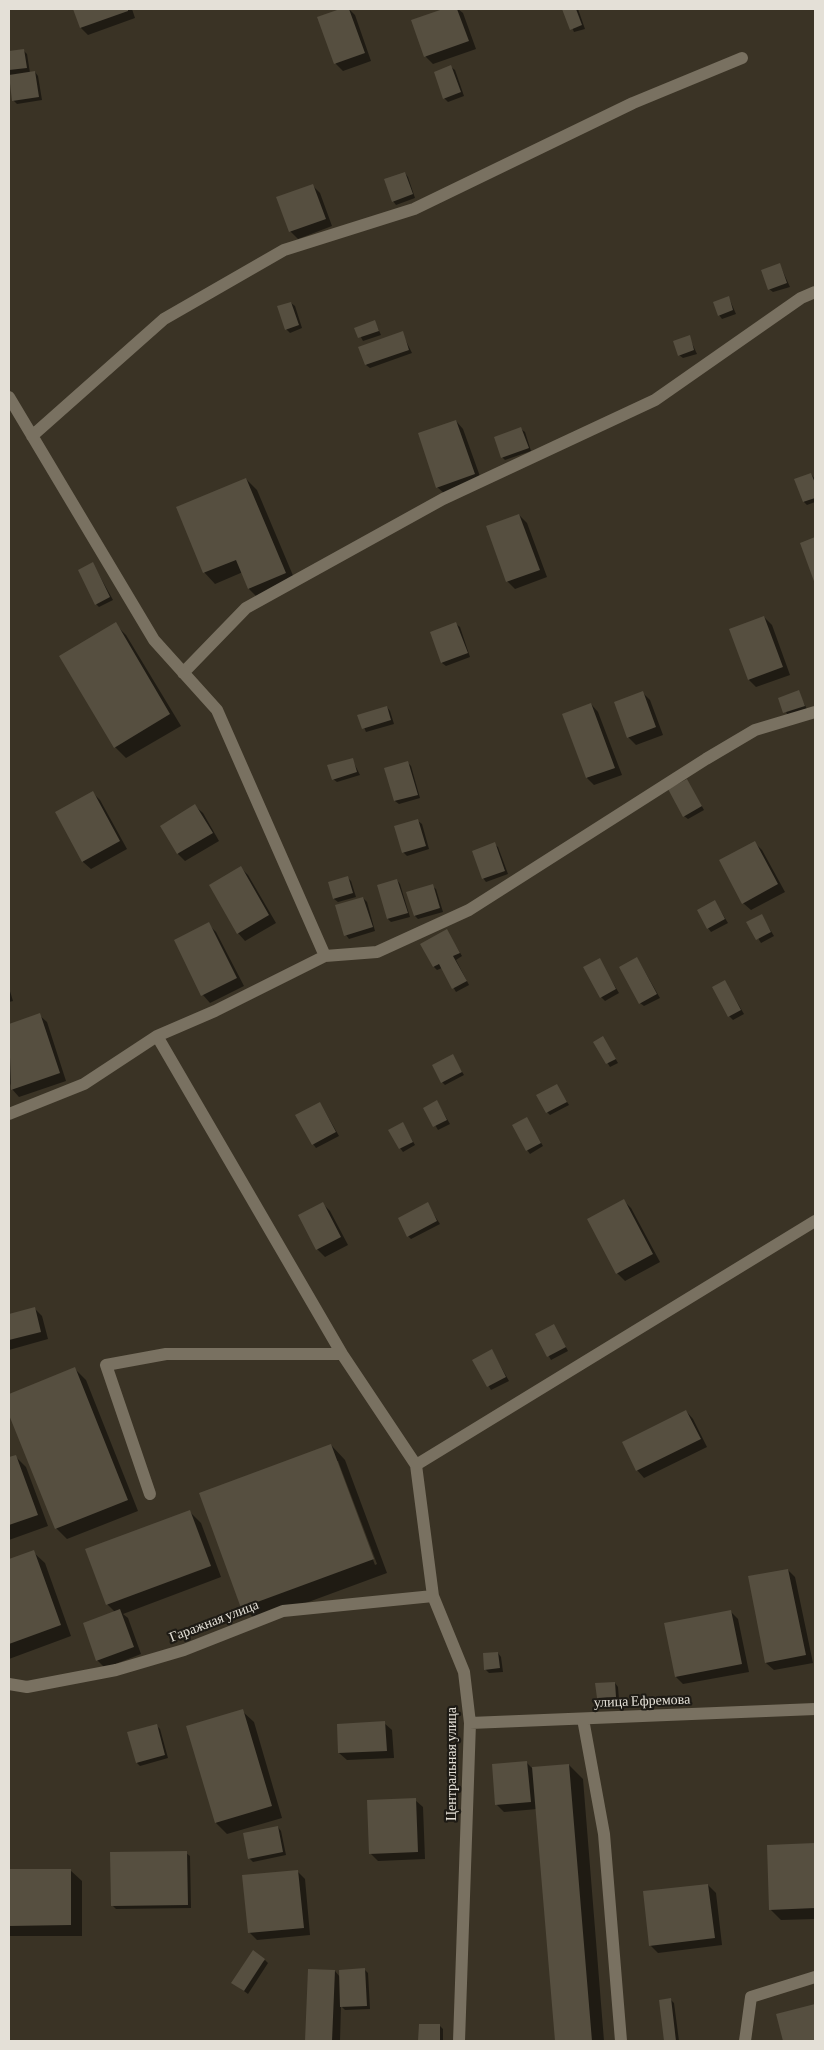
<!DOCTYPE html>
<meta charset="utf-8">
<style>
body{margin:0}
#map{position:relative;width:824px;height:2050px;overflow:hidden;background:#3a3325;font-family:"Crimson Pro",serif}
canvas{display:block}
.frame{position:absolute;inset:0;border:10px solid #e4e0d7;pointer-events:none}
</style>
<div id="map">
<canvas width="824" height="2050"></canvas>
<div class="frame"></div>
</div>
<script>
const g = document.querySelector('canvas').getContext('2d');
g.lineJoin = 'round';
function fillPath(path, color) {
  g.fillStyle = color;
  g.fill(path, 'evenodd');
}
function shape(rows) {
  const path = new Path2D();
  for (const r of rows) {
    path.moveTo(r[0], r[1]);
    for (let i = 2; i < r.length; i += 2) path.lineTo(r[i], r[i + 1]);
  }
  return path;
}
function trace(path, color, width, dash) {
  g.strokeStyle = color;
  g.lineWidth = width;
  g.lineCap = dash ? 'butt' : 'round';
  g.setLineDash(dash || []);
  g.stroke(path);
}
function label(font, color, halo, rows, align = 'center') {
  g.font = font + ' "Crimson Pro",serif';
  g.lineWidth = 4.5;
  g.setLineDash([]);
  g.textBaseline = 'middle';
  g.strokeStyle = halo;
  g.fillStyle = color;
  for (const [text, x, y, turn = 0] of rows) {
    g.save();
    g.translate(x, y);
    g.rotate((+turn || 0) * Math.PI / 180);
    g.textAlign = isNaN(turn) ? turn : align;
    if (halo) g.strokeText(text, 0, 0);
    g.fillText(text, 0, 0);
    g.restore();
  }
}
const shadow = shape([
 [74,9,132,9,135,18,88,35,81,28],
 [343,9,349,9,355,15,371,61,343,71,336,64,319,17],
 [447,9,458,9,463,13,476,49,433,64,426,57,413,21],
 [564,9,578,9,585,29,574,32],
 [24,51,27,54,30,73,35,72,38,76,42,100,17,104,13,100,9,74,9,53],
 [451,67,455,70,464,96,448,102,444,98],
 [405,173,408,177,415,198,396,205,393,201],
 [312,185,320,193,332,226,298,239,290,231],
 [780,265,790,287,773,292,769,289],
 [729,298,736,314,722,319,719,315],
 [291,303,295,306,302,328,290,333,286,329],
 [375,322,381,335,363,341,356,328],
 [402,333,412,353,370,368,366,365],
 [689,337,697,354,683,358,679,355],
 [456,421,463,429,482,482,445,494,437,487],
 [521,429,525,432,531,451,505,460,502,457],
 [811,474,815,479,815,502,807,505,804,502,796,480],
 [246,479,257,490,297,585,260,600,249,589,243,572,215,584,204,572],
 [519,515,527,523,547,577,515,589,507,581],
 [93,564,113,600,99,607,96,604],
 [764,617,772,625,790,675,756,687,749,680],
 [115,624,126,635,181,726,126,758,115,747],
 [456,624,460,627,470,657,446,666,442,663,431,633],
 [798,692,807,709,788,716,780,699],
 [643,693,650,700,663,735,636,745,628,737],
 [591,704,598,712,622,775,594,785,587,778,564,714],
 [387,707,390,711,394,724,366,732,359,716],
 [352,759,360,775,337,782,333,779],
 [407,762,411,766,420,798,399,804,395,801,386,769],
 [687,780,704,810,688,819,684,816],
 [93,793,100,800,127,849,91,869,83,862,56,813],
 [195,806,203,813,219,841,185,861,178,854],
 [418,821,422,824,429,849,407,856,403,852],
 [755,843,762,850,785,892,751,910,743,903],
 [494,844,498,847,508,874,486,882,483,878],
 [241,868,248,875,276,923,245,941,238,933],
 [348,878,351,881,356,897,338,902,334,899,330,883],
 [397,880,400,884,410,917,391,922,388,919,378,886],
 [432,886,436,889,443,912,418,919,415,916,408,893],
 [363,898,367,902,375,931,349,939,346,935],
 [715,902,728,923,711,932,708,928],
 [761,915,774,936,761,943,748,922],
 [208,924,216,932,244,986,210,1003,203,995,175,941],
 [447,931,462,956,456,960,469,985,456,992,442,968,437,970,434,967],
 [637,958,660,998,644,1006,640,1003],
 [599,960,619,993,605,1001,601,997],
 [725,982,744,1014,733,1020,729,1016],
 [9,988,13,1001,9,1002],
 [39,1015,47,1022,66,1081,19,1097,12,1089,9,1080,9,1025],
 [603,1038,618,1063,610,1067,595,1042],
 [452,1056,464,1075,445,1085,442,1082],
 [557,1086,569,1105,550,1115,547,1112],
 [437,1102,450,1124,438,1130,425,1108],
 [320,1103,339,1136,316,1148,313,1144],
 [526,1118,543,1146,530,1154,527,1150],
 [403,1124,415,1145,403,1152,400,1148],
 [624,1201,631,1208,660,1262,625,1281,617,1273,589,1220],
 [322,1203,330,1211,348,1245,325,1257,317,1249,299,1215],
 [427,1204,440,1224,411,1239,408,1236],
 [34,1308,42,1316,48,1339,9,1350,9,1315],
 [554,1326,568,1351,551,1360,537,1335],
 [492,1351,509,1381,491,1390,474,1361],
 [75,1369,86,1380,138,1511,67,1539,56,1528,9,1412,9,1395],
 [686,1411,693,1419,707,1447,644,1478,637,1470],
 [331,1445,345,1460,387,1573,257,1621,243,1607],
 [336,1461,338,1461,377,1564,375,1565],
 [15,1456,26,1467,48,1526,9,1540,9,1458],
 [190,1512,201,1523,221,1577,123,1614,128,1618,141,1654,105,1668,97,1660,115,1612,107,1604],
 [33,1552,45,1563,71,1636,9,1659,9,1561],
 [788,1570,795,1577,813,1663,774,1670,766,1663],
 [730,1611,738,1619,749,1672,683,1684,676,1677],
 [498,1653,501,1657,503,1672,489,1673,485,1669],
 [615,1683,618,1687,619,1700,602,1701,598,1698],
 [242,1711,254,1722,282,1818,227,1834,216,1823],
 [384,1723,392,1730,394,1758,347,1760,339,1753],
 [156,1725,160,1729,168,1758,140,1766,137,1763],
 [527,1763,532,1768,569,1765,583,1779,604,2041,556,2041,537,1809,504,1812,496,1804],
 [415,1800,423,1807,425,1859,378,1861,370,1853],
 [278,1827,281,1831,286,1855,253,1862,249,1858],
 [815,1844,815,1919,781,1920,770,1909,768,1846],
 [186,1853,190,1856,191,1908,116,1909,112,1905],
 [70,1870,82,1881,82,1936,9,1936,9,1871],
 [297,1871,305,1879,310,1935,257,1940,249,1932],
 [708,1885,716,1893,722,1945,658,1953,650,1945],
 [265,1960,268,1963,248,1994,233,1983],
 [309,1970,335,1971,340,1977,365,1970,368,1973,370,2009,345,2010,341,2006,340,2041,307,2041],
 [671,2000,674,2003,679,2041,665,2041,660,2001],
 [815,2006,815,2041,784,2041,777,2015],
 [420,2025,440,2026,443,2029,443,2041,419,2041]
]);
const building = shape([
 [73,9,128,9,128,11,80,28],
 [340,9,349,9,365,53,334,64,317,17],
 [443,9,457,9,469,41,424,57,411,20],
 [562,9,576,9,582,25,570,30],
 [24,49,27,68,9,70,9,51],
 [451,65,461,92,443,99,434,72],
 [35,71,39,97,12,101,9,75],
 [405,172,413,194,392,202,384,179],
 [313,184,326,219,289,232,276,197],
 [780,263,787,283,768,290,761,270],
 [729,296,733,310,718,316,713,302],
 [291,302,299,325,285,330,277,306],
 [375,320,379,331,358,338,354,328],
 [403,331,409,350,365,365,358,347],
 [690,335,694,350,678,356,673,341],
 [456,420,475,474,436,488,418,433],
 [521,427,529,448,501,458,494,437],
 [811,473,815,483,815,498,803,502,794,479],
 [246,478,286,573,248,589,236,560,203,573,176,507],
 [519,514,540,570,506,582,486,526],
 [815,537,815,584,800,543],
 [93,562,110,597,95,605,78,570],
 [764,616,783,667,748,680,729,629],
 [116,622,170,714,114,748,59,656],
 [456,622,468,653,441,663,430,632],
 [799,690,805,706,783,713,778,698],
 [643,691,656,727,627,738,614,702],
 [591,703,615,768,586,778,562,714],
 [387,706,391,720,362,729,357,715],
 [353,758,357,772,332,780,327,765],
 [408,761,418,795,394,801,384,768],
 [687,779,702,806,683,817,668,789],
 [93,791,120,841,82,862,55,812],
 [195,804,213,833,177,854,160,826],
 [418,819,426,846,402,853,394,826],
 [755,841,778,884,742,904,719,860],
 [495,842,505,871,482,879,472,851],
 [241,866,269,915,237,934,209,885],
 [348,876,353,893,333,899,328,882],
 [397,879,408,913,387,919,377,885],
 [433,884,440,908,414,916,406,892],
 [363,897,373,927,344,936,335,905],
 [715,900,725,919,707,929,697,910],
 [762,914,771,932,756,940,746,922],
 [209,922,237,978,201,996,174,940],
 [447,929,460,953,453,956,467,981,452,989,439,964,433,967,420,944],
 [637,957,657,994,639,1004,619,967],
 [600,958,616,989,600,998,583,967],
 [725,980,741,1010,728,1017,712,987],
 [40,1013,60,1073,11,1090,9,1024],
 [603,1036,616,1059,606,1064,593,1042],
 [453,1054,462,1072,441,1083,432,1065],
 [557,1084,567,1102,546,1113,536,1095],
 [437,1100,447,1120,433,1127,423,1108],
 [320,1102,336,1132,312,1145,295,1115],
 [527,1117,541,1143,526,1151,512,1125],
 [403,1122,413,1142,399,1149,388,1130],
 [624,1199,653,1254,616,1274,587,1219],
 [323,1202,341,1237,316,1250,298,1215],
 [428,1202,437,1221,407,1237,398,1218],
 [35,1307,41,1332,9,1340,9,1314],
 [554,1324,566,1347,547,1357,535,1334],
 [492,1349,506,1377,487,1387,472,1360],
 [75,1367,128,1500,55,1529,9,1415,9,1394],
 [686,1410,701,1439,636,1471,622,1442],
 [331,1444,374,1559,241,1608,199,1493],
 [16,1455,38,1515,9,1525,9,1457],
 [190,1510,211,1566,106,1605,85,1549],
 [34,1550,61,1625,9,1644,9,1559],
 [788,1569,806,1655,765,1663,748,1576],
 [120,1609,134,1647,96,1661,83,1623],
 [731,1610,742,1664,675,1677,664,1623],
 [498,1652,500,1668,484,1670,483,1653],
 [615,1682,616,1697,597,1698,595,1683],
 [243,1709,272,1806,215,1823,186,1726],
 [385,1721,387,1751,338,1753,337,1724],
 [157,1724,165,1755,136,1763,127,1732],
 [527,1761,531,1802,495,1805,492,1764],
 [569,1764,592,2041,555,2041,532,1767],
 [416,1798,418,1852,369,1854,367,1800],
 [278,1826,283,1852,248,1859,243,1833],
 [815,1843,815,1908,769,1910,767,1845],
 [187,1851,188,1905,111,1906,110,1852],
 [9,1869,71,1869,71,1925,9,1926],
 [298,1870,304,1928,248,1933,242,1875],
 [708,1884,715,1938,649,1946,643,1891],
 [253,1950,265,1959,244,1991,231,1983],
 [365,1968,367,2006,340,2007,339,1970],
 [308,1969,335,1970,332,2041,305,2041],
 [671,1998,676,2041,664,2041,659,2000],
 [815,2004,815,2041,783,2041,776,2014],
 [419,2024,440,2024,440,2041,418,2041]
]);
const minor = shape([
 [9,397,154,640,217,710,325,956],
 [32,436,164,319,284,250,414,209,633,103,742,58],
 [183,673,246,608,443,499,655,400,801,298,815,292],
 [157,1036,342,1354,416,1465,433,1596,464,1672,470,1723,459,2041],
 [9,1114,84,1084,157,1036,215,1011,325,956,377,952,469,910,706,759,755,730,815,712],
 [416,1465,815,1221],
 [150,1494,106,1365,166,1354,342,1354],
 [9,1684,27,1687,116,1670,184,1650,283,1611,433,1596],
 [583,1719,604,1834,621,2041],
 [470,1723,815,1709],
 [745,2041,751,1997,815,1977]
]);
const streetNames = [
 ["Гаражная улица",214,1621,-21],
 ["улица Ефремова",642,1701,-2],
 ["Центральная улица",452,1764,-90]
];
fillPath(shadow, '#0007');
fillPath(building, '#564f40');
trace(minor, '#797161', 12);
label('14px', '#e4e0d7', '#1e1b15', streetNames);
</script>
